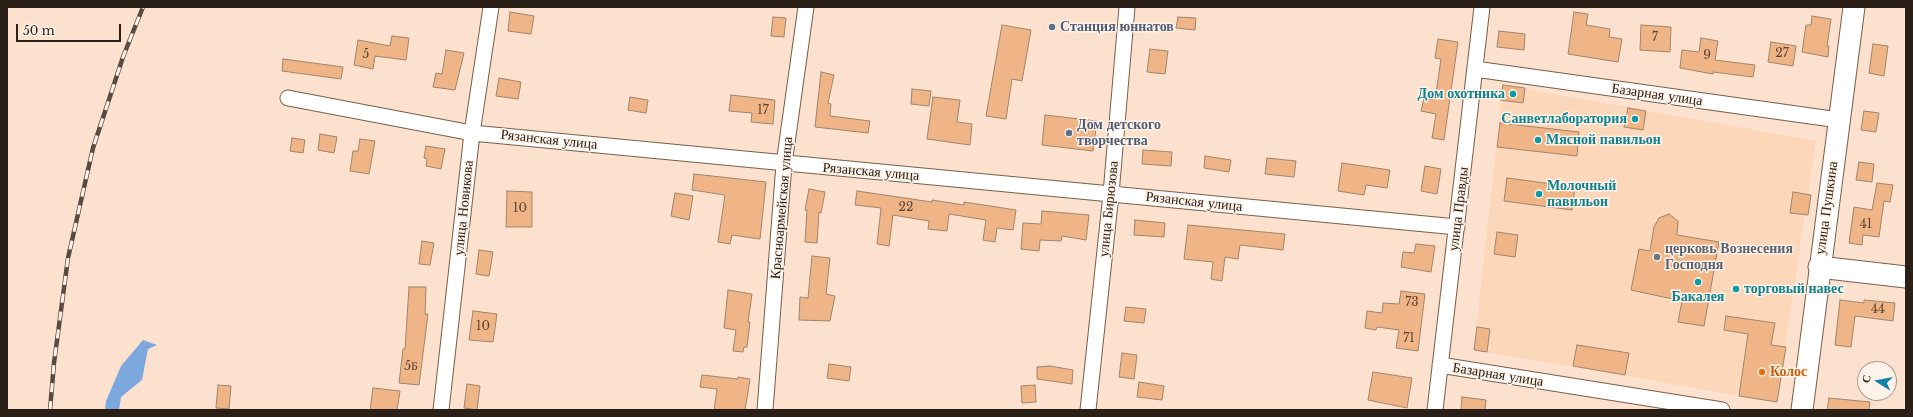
<!DOCTYPE html>
<meta charset="utf-8">
<style>
body{margin:0}
#map{position:relative;width:1913px;height:417px;overflow:hidden;background:#fce2ce;font-family:"Libre Baskerville",serif}
canvas{display:block}
.frame{position:absolute;inset:0;border:8px solid #2b2017;pointer-events:none}
.north{position:absolute;left:1857px;top:361px;width:40px;height:40px;box-sizing:border-box;background:#fff2e8;border:1px solid #aa9e94;border-radius:50%;rotate:281deg;font-size:11px;font-weight:700;line-height:16px;text-align:center;color:#2b2017}
.north::after{content:'';display:block;margin:auto;width:14px;height:18px;background:#1081a8;clip-path:polygon(50% 0,100% 100%,50% 72%,0 100%)}
.scale{position:absolute;left:16px;top:24px;width:105px;height:18px;box-sizing:border-box;border:2px solid #2b2017;border-top:0;padding-left:5px;font-size:12px;line-height:14px;white-space:nowrap;color:#2b2017;-webkit-text-stroke:3px #fff2e8;paint-order:stroke}
</style>
<div id="map">
<canvas width="1913" height="417"></canvas>
<div class="frame"></div>
<div class="north">С</div>
<div class="scale">50 m</div>
</div>
<script>
const g = document.querySelector('canvas').getContext('2d');
g.lineJoin = 'round';
function fillPath(path, color) {
  g.fillStyle = color;
  g.fill(path, 'evenodd');
}
function shape(rows) {
  const path = new Path2D();
  for (const r of rows) {
    path.moveTo(r[0], r[1]);
    for (let i = 2; i < r.length; i += 2) path.lineTo(r[i], r[i + 1]);
  }
  return path;
}
function trace(path, color, width, dash) {
  g.strokeStyle = color;
  g.lineWidth = width;
  g.lineCap = dash ? 'butt' : 'round';
  g.setLineDash(dash || []);
  g.stroke(path);
}
function label(font, color, halo, rows, align = 'center') {
  g.font = font + ' "Libre Baskerville",serif';
  g.lineWidth = 3;
  g.setLineDash([]);
  g.textBaseline = 'middle';
  g.strokeStyle = halo;
  g.fillStyle = color;
  for (const [text, x, y, turn = 0] of rows) {
    g.save();
    g.translate(x, y);
    g.rotate((+turn || 0) * Math.PI / 180);
    g.textAlign = isNaN(turn) ? turn : align;
    if (halo) g.strokeText(text, 0, 0);
    g.fillText(text, 0, 0);
    g.restore();
  }
}
const built = shape([
 [1503,85,1816,141,1777,402,1474,350]
]);
const water = shape([
 [143,340,157,345,148,349,142,380,121,397,119,410,105,410,106,401,121,366]
]);
const building = shape([
 [510,12,534,16,531,34,508,31,510,12],
 [1574,12,1588,14,1586,25,1610,29,1609,37,1622,39,1618,62,1568,54,1574,12],
 [1812,16,1831,19,1827,46,1829,46,1828,57,1802,52,1806,25,1811,25,1812,16],
 [773,17,786,18,784,37,771,36,773,17],
 [1178,17,1196,18,1195,30,1176,28,1178,17],
 [1002,25,1031,30,1022,81,1012,79,1006,119,986,116,1002,25],
 [1641,25,1671,27,1670,52,1640,50,1641,25],
 [1499,31,1525,34,1524,50,1497,47,1499,31],
 [392,36,409,38,406,60,375,56,373,69,354,65,358,40,390,46,392,36],
 [1701,38,1718,41,1715,60,1755,65,1753,77,1713,72,1713,74,1680,68,1682,50,1699,52,1701,38],
 [1438,39,1458,42,1444,140,1432,138,1436,114,1421,111,1424,98,1435,100,1441,59,1435,58,1438,39],
 [1771,42,1796,46,1793,66,1768,62,1771,42],
 [1873,44,1888,46,1884,76,1869,73,1873,44],
 [1150,49,1168,51,1165,74,1147,72,1150,49],
 [446,50,464,53,455,90,433,87,436,73,442,74,446,50],
 [283,59,343,67,341,79,282,71,283,59],
 [821,72,834,75,828,103,831,104,830,116,870,121,868,133,815,127,821,72],
 [499,78,521,82,518,99,496,96,499,78],
 [1503,85,1525,88,1523,103,1500,100,1503,85],
 [912,89,931,91,929,106,911,104,912,89],
 [731,95,775,100,773,124,751,122,752,113,729,111,731,95],
 [630,97,648,100,646,113,628,110,630,97],
 [933,97,960,100,957,122,972,124,970,145,927,139,933,97],
 [1628,108,1646,111,1643,130,1624,127,1628,108],
 [1864,111,1879,113,1876,132,1861,130,1864,111],
 [1045,115,1097,121,1093,151,1042,145,1045,115],
 [1500,123,1579,132,1577,156,1497,147,1500,123],
 [320,134,337,137,334,153,318,150,320,134],
 [292,138,305,140,303,153,290,151,292,138],
 [360,139,375,141,369,174,350,171,353,151,358,151,360,139],
 [426,146,445,149,441,169,426,166,427,159,424,158,426,146],
 [1143,150,1172,152,1171,166,1142,164,1143,150],
 [1205,156,1231,160,1229,172,1204,168,1205,156],
 [1267,158,1296,161,1294,177,1265,174,1267,158],
 [1859,162,1874,164,1872,182,1856,180,1859,162],
 [1342,163,1390,170,1387,188,1366,185,1364,195,1338,191,1342,163],
 [1425,166,1441,169,1437,194,1421,191,1425,166],
 [694,174,766,182,760,239,732,235,730,244,718,242,725,195,692,190,694,174],
 [1507,178,1575,187,1572,210,1504,201,1507,178],
 [1877,183,1893,185,1890,202,1884,201,1879,237,1863,235,1862,245,1849,243,1854,207,1872,210,1877,183],
 [809,189,825,192,821,213,819,212,817,243,805,242,807,210,805,210,809,189],
 [507,191,532,192,532,227,506,227,507,191],
 [857,191,932,202,932,200,964,205,964,202,1016,210,1013,230,997,228,995,242,983,240,986,220,949,214,947,231,928,229,929,221,893,215,889,246,877,244,881,208,855,205,857,191],
 [1793,192,1811,195,1808,215,1790,213,1793,192],
 [675,193,693,196,689,220,671,216,675,193],
 [1042,211,1089,215,1086,240,1062,236,1061,241,1040,240,1039,251,1021,249,1023,223,1041,224,1042,211],
 [1669,214,1678,221,1677,235,1719,242,1704,326,1678,322,1682,301,1631,290,1639,249,1650,251,1654,227,1659,218,1669,214],
 [1135,220,1165,223,1164,237,1134,235,1135,220],
 [1188,225,1285,234,1283,250,1240,245,1238,259,1225,257,1222,281,1211,279,1213,262,1184,259,1188,225],
 [1497,232,1518,235,1515,257,1494,254,1497,232],
 [422,241,434,243,430,265,419,264,422,241],
 [1416,244,1435,246,1431,272,1401,267,1403,252,1414,253,1416,244],
 [479,250,493,252,489,276,476,274,479,250],
 [812,256,830,258,826,294,835,296,830,321,799,320,800,297,808,298,812,256],
 [409,287,426,287,425,314,428,314,419,385,399,383,403,349,405,349,409,287],
 [728,290,752,294,748,322,750,322,747,347,744,347,743,352,733,351,736,330,724,328,728,290],
 [1401,291,1425,294,1418,351,1396,348,1399,330,1377,327,1376,330,1365,328,1367,311,1382,313,1383,303,1399,304,1401,291],
 [1840,300,1864,303,1864,300,1895,303,1893,321,1855,316,1851,347,1835,345,1840,300],
 [1126,307,1146,309,1144,323,1124,321,1126,307],
 [473,311,497,314,493,342,469,340,473,311],
 [1726,316,1775,323,1771,345,1786,347,1777,402,1739,396,1748,334,1724,330,1726,316],
 [1477,327,1490,329,1487,352,1474,350,1477,327],
 [1577,345,1629,353,1625,375,1573,366,1577,345],
 [1122,353,1137,355,1134,379,1119,377,1122,353],
 [829,364,851,367,849,381,827,378,829,364],
 [1050,366,1073,370,1072,384,1037,379,1037,367,1050,366],
 [1373,372,1412,378,1407,408,1368,400,1373,372],
 [702,375,738,379,738,377,750,379,745,410,714,410,717,389,700,387,702,375],
 [1139,382,1164,386,1162,400,1137,397,1139,382],
 [467,384,480,386,477,410,464,408,467,384],
 [218,385,231,386,229,409,216,408,218,385],
 [1035,385,1036,402,1022,403,1021,386,1035,385],
 [373,388,400,391,397,410,370,410,373,388],
 [1462,397,1486,400,1485,410,1461,410,1462,397],
 [1829,398,1870,402,1869,410,1827,410,1829,398]
]);
const street = shape([
 [1475,69,1839,120],
 [288,98,472,133,1457,227],
 [1440,365,1722,410],
 [441,410,472,133,491,7],
 [765,410,784,164,806,7],
 [1088,410,1111,194,1127,7],
 [1435,410,1482,7]
]);
const secondary = shape([
 [1819,267,1906,277],
 [1802,410,1854,7]
]);
const rail = shape([
 [50,410,54,363,68,258,93,148,123,57,143,7]
]);
const markers = [
 [1052,27,4,"#5c6f8a"],
 [1513,94,4,"#0f9aa8"],
 [1635,119,4,"#0f9aa8"],
 [1069,133,4,"#5c6f8a"],
 [1538,140,4,"#0f9aa8"],
 [1539,194,4,"#0f9aa8"],
 [1657,257,4,"#6b7280"],
 [1698,282,4,"#0f9aa8"],
 [1736,289,4,"#0f9aa8"],
 [1762,372,4,"#e8710a"]
];
const numberNames = [
 ["7",1655,38],
 ["27",1782,54],
 ["5",366,55],
 ["9",1707,56],
 ["17",763,111],
 ["22",906,208],
 ["10",520,209],
 ["41",1866,225],
 ["73",1412,303],
 ["44",1878,310],
 ["10",483,327],
 ["71",1409,339],
 ["5Б",411,367]
];
const serviceNames = [
 ["Станция юннатов",1060,27],
 ["Дом детского",1077,125],
 ["творчества",1077,141]
];
const cultureNames = [
 ["Дом охотника",1505,94,"right"],
 ["Санветлаборатория",1627,119,"right"],
 ["Мясной павильон",1546,140],
 ["Молочный",1547,186],
 ["павильон",1547,202],
 ["торговый навес",1744,289],
 ["Бакалея",1698,297,"center"]
];
const streetNames = [
 ["Базарная улица",1657,95,8],
 ["Рязанская улица",549,140,6],
 ["Рязанская улица",871,172,5],
 ["Рязанская улица",1194,202,6],
 ["улица Новикова",464,208,-84],
 ["Красноармейская улица",782,208,-85],
 ["улица Пушкина",1827,208,-82],
 ["улица Бирюзова",1109,209,-84],
 ["улица Правды",1459,209,-83],
 ["Базарная улица",1498,375,9]
];
const worshipNames = [
 ["церковь Вознесения",1665,249],
 ["Господня",1665,265]
];
const foodNames = [
 ["Колос",1770,372]
];
fillPath(built, '#fdd7b9');
fillPath(water, '#7da8dd');
fillPath(building, '#efb586');
trace(building, '#a0846d', 1);
trace(street, '#795e48', 17);
trace(secondary, '#795e48', 23);
trace(street, '#fff', 15);
trace(secondary, '#fff', 21);
trace(rail, '#5a4b40', 4.5);
trace(rail, '#fff2e8', 3, [9]);
for (const [x, y, r, color] of markers) {
  const dot = new Path2D();
  dot.arc(x, y, r, 0, 2 * Math.PI);
  g.fillStyle = color;
  g.fill(dot);
  trace(dot, '#fff2e8', 1.5);
}
label('12px', '#5c4533', null, numberNames);
label('bold 14px', '#4e5e75', '#fff2e8', serviceNames, 'left');
label('bold 14px', '#0d838f', '#fff2e8', cultureNames, 'left');
label('14px', '#2b2017', '#fff2e8', streetNames);
label('bold 14px', '#5b616d', '#fff2e8', worshipNames, 'left');
label('bold 14px', '#c56008', '#fff2e8', foodNames, 'left');
</script>
